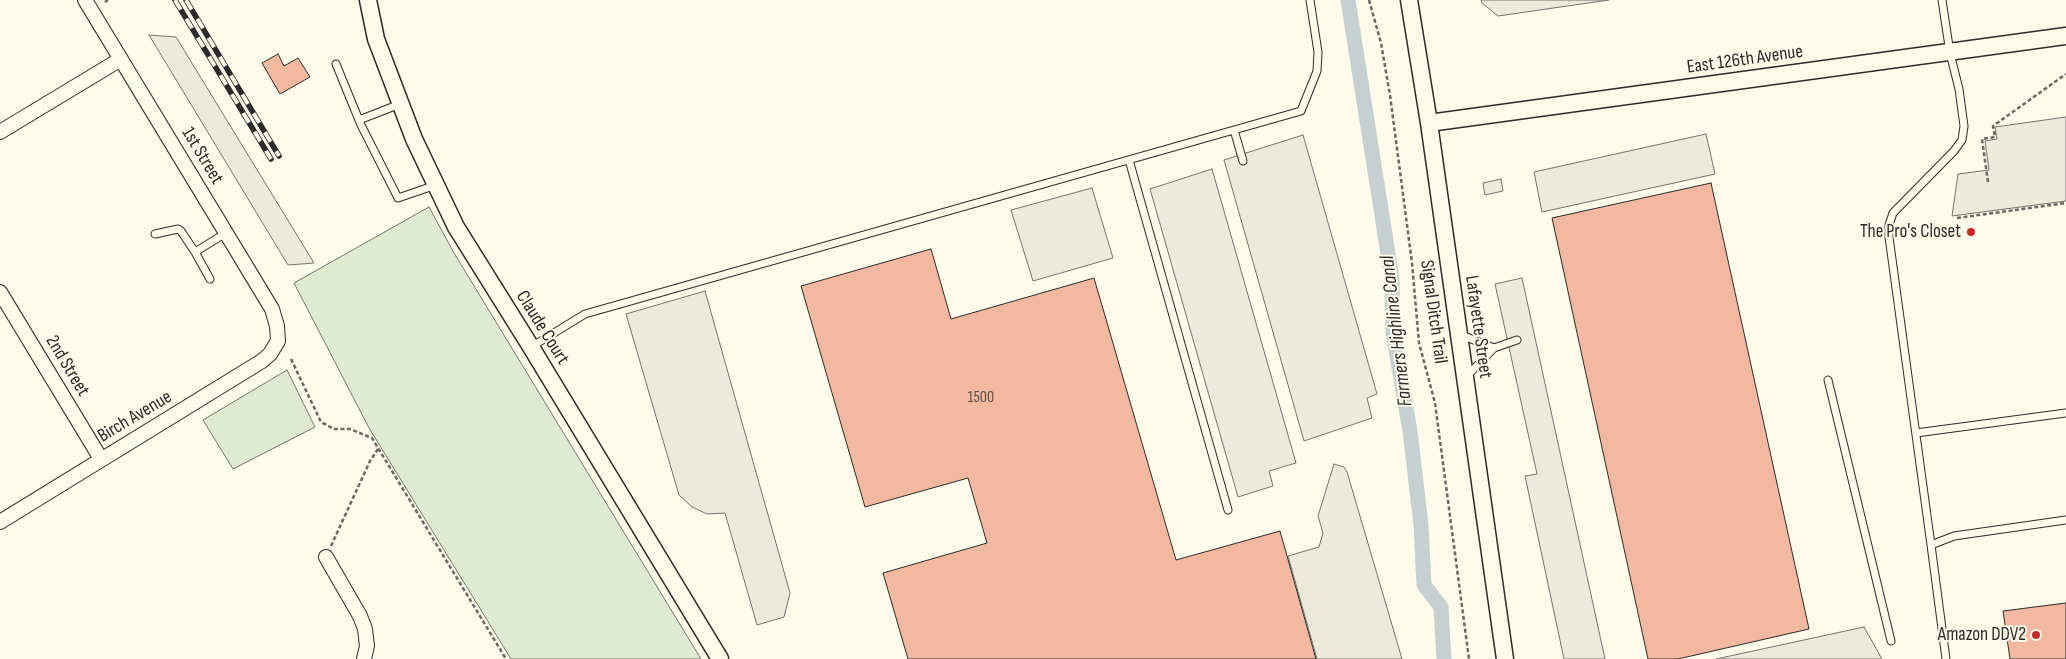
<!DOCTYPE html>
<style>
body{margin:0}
canvas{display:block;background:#fdfbea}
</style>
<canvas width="2066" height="659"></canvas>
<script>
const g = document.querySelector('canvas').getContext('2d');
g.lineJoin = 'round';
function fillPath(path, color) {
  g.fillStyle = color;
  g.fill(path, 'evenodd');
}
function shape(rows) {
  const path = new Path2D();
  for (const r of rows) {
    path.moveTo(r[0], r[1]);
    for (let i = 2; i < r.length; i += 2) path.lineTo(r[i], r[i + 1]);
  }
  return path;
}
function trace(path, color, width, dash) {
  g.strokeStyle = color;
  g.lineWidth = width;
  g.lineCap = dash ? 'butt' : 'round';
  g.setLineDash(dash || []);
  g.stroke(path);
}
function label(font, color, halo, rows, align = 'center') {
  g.font = font + ' "Sofia Sans Condensed",sans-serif';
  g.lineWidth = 4;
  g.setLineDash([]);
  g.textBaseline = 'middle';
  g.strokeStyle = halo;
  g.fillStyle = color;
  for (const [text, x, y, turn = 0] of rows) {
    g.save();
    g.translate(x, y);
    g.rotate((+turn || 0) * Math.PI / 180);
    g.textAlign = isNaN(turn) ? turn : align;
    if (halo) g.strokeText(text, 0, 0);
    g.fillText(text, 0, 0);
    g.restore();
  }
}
const green = shape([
 [429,207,454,253,701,659,511,659,369,428,294,283,429,207],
 [287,370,315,427,233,469,203,420,287,370]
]);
const parking = shape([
 [1481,0,1609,0,1498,16,1482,3,1481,0],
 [149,35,176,37,314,263,288,265,149,35],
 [2066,117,2066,201,1952,216,1958,174,1989,170,1985,141,1997,139,1995,127,2066,117],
 [1706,134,1715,174,1542,212,1534,172,1706,134],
 [1303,135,1377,394,1367,398,1372,418,1304,441,1224,160,1303,135],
 [1212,169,1296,463,1269,471,1273,486,1238,497,1150,189,1212,169],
 [1501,179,1503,191,1485,195,1483,183,1501,179],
 [1092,188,1113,258,1033,281,1011,210,1092,188],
 [1522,278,1605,659,1564,659,1525,476,1537,474,1495,284,1522,278],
 [705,291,790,593,784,617,757,625,725,513,707,514,692,507,679,495,626,314,705,291],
 [1334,464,1344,467,1347,472,1402,659,1317,659,1288,556,1319,547,1323,533,1318,516,1334,464],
 [1864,627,1882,659,1716,659,1864,627]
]);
const canal = shape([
 [1348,0,1392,279,1393,333,1410,431,1421,525,1424,585,1441,607,1444,659]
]);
const building = shape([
 [278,54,284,66,298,58,310,77,280,94,262,63,278,54],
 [1711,183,1809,629,1678,659,1648,659,1552,218,1711,183],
 [931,249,951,319,1094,278,1176,560,1280,531,1316,659,908,659,883,573,987,543,968,478,865,507,801,286,931,249],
 [2066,603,2066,659,2010,659,2003,611,2066,603]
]);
const path = shape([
 [1369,0,1381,43,1390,95,1412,263,1419,343,1435,403,1469,659],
 [105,2,108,0],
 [1988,182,1982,139,1995,137,1993,126,2066,74],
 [1957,218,2066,203],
 [291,359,321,422,334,429,350,429,372,438,506,659],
 [331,546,370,461,378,449]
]);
const service = shape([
 [336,64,361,125,398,198,436,185],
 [359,120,400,104],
 [1234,130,1243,161],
 [1129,160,1228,510],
 [155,234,178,229,181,231,195,252],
 [210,279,195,252,226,233],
 [1459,334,1494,348],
 [531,347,585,314,1301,111,1317,71,1318,52,1310,0],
 [1467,376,1494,348,1517,340],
 [1828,380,1891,641],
 [1916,433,2066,413],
 [1931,545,1889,237,1889,225,1893,213,1954,151,1962,140,1964,126,1959,89,1950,53,1942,0],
 [1946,659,1931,545,1954,536,2066,520]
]);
const minor = shape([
 [0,132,121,59],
 [0,292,101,459],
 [0,522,262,361,270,354,278,341,277,326,272,309,85,0],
 [326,557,360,616,365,629,367,646,364,659]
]);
const tertiary = shape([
 [368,0,376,39,414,139,456,227,531,347,720,659],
 [1409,0,1429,123,1505,659],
 [1429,123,2066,36]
]);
const rail = shape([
 [175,0,271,159],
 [186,0,279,156]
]);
const markers = [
 [1971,232,5,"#c62828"],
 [2036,635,5,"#c62828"]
];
const numberNames = [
 ["1500",981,398]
];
const streetNames = [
 ["East 126th Avenue",1745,60,-8],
 ["1st Street",202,156,59],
 ["Signal Ditch Trail",1433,312,82],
 ["Lafayette Street",1478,327,82],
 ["Claude Court",542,328,58],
 ["2nd Street",67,366,59],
 ["Birch Avenue",135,417,-31]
];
const poiNames = [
 ["The Pro's Closet",1961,232],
 ["Amazon DDV2",2026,635]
];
const waterNames = [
 ["Farmers Highline Canal",1397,331,-97]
];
fillPath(green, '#deebd1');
trace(green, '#74746e', 1);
fillPath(parking, '#eceadb');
trace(parking, '#74746e', 1);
trace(canal, '#c7d0d0', 15);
fillPath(building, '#f2b8a0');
trace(building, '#2b2b2b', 1);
trace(service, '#2b2b2b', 9);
trace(minor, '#2b2b2b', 16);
trace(tertiary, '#2b2b2b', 19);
trace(path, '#6a6964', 2.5, [4, 2.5]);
trace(service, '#fdfbea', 7);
trace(minor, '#fdfbea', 14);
trace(tertiary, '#fdfbea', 16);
trace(rail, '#2b2b2b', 5.5);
trace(rail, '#fdfbea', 4, [11]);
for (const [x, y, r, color] of markers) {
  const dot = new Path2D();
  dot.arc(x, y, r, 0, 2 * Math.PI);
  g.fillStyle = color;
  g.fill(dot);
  trace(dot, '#fdfbea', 2);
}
label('16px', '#5d4e48', null, numberNames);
label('19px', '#2b2b2b', '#fdfbea', streetNames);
label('19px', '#2b2b2b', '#fdfbea', poiNames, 'right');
label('italic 20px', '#2b2b2b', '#fdfbea', waterNames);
</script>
